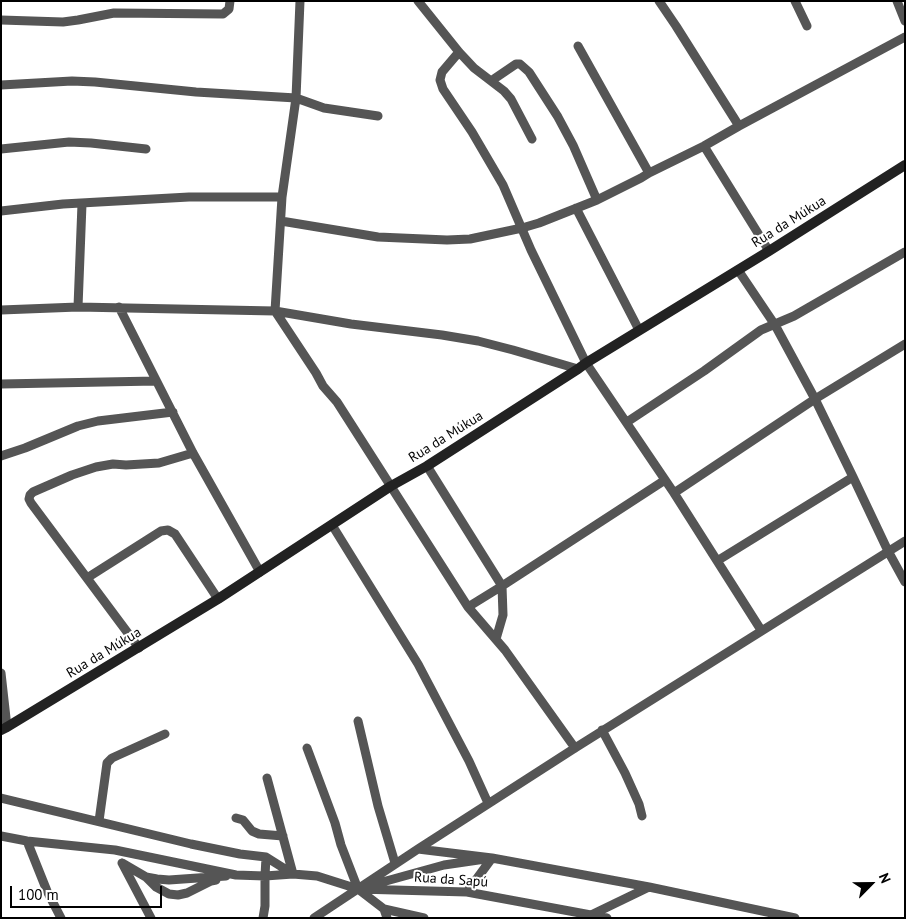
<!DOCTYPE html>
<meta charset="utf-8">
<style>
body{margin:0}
#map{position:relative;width:906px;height:919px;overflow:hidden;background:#fff;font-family:"PT Sans",sans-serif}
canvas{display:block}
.frame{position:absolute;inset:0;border:2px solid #000;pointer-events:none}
.north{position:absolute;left:846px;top:859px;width:50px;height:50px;-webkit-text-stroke:4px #fff;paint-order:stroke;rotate:67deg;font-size:14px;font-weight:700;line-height:20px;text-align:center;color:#000}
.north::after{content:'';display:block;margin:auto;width:18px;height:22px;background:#000;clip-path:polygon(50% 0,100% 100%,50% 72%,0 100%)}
.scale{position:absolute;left:10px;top:886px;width:152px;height:22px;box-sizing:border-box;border:2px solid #000;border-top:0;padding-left:6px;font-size:15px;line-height:18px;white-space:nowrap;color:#000;-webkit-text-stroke:4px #fff;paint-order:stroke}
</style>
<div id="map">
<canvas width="906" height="919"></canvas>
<div class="frame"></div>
<div class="north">N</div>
<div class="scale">100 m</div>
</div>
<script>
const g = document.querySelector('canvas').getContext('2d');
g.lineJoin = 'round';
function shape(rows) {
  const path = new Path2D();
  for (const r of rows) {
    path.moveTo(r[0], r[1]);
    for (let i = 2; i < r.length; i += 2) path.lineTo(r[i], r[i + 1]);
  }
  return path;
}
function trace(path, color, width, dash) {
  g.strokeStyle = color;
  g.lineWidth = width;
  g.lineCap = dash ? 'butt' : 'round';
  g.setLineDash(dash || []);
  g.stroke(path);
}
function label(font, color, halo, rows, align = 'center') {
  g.font = font + ' "PT Sans",sans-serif';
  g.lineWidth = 4;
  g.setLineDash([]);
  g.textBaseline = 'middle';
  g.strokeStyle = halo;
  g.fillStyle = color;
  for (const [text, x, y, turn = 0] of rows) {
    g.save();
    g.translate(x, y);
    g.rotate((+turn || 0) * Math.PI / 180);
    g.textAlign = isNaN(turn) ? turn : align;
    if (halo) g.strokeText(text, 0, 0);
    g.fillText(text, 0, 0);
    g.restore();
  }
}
const street = shape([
 [300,1,296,98,282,197,275,311,316,373,323,386,337,402,468,607,505,650,575,748],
 [418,1,459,52,474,68,491,81,516,64,520,64,529,72,558,117,573,145,597,200],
 [659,1,676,26,739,126],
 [795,1,807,26],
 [897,1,905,21],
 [1,20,63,22,78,20,114,13,223,14,229,9,230,1],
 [578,46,649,173],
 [459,52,442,72,440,80,443,89,472,132,503,185,531,250,586,363,674,493,761,630],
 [491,81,504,91,511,99,532,139],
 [1,85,72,81,95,82,196,92,296,98,324,108,378,116],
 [704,146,769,251],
 [1,149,69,142,91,143,146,149],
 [576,208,639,330],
 [1,211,63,204,189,197,282,197],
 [281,221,378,237,447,240,470,239,522,228,539,223,597,200,641,178,649,173,704,146,739,126,905,37],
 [738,270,775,325,815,399,853,477,888,551,905,582],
 [78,307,82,204],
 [119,307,193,453,260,572],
 [1,310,78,307,275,311,351,324,442,335,478,341,513,350,578,369],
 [1,384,156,381],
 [627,422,704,371,761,330,794,316,905,252],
 [1,456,25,448,78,426,98,421,173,412],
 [427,466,502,586,503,615,496,639],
 [674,493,815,399,905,344],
 [332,525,418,664,469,761,488,803],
 [717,561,853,477],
 [87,578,161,531,168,530,175,534,218,599],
 [468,607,502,586,665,480],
 [139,648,31,503,29,499,30,495,33,492,72,475,96,467,113,464,126,465,159,463,193,453],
 [1,673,7,727],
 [358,721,378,806,395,863],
 [602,730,625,773,639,804,642,816],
 [307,748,335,823,341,845,358,889,384,909,387,918],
 [267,778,293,874],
 [1,798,191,844,240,854,266,857,293,874],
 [236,818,243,820,252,831,259,834,283,836],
 [99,821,107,763,112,758,165,734],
 [1,836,27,841,115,850,236,875,265,876,293,874,317,876,358,889,467,892,607,918],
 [27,841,47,891,61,918],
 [418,849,492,858,467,892],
 [122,863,146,877,157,879,169,880,226,876],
 [122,863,151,918],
 [146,877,156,887,169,894,178,895,187,893,211,881,216,880],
 [368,886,444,865,492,858,649,887,795,918],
 [384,909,424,918],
 [591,915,649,887],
 [263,918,265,906,265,876,266,857],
 [314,918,418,849,575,748,905,541]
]);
const secondary = shape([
 [1,730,7,727,218,599,391,486,427,466,578,369,586,363,769,251,905,165]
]);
const streetNames = [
 ["Rua da Múkua",789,222,-32],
 ["Rua da Múkua",446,437,-32],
 ["Rua da Múkua",104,653,-31],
 ["Rua da Sapú",451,880,4]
];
trace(street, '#555', 9);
trace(secondary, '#222', 10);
label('14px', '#000', '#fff', streetNames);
</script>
